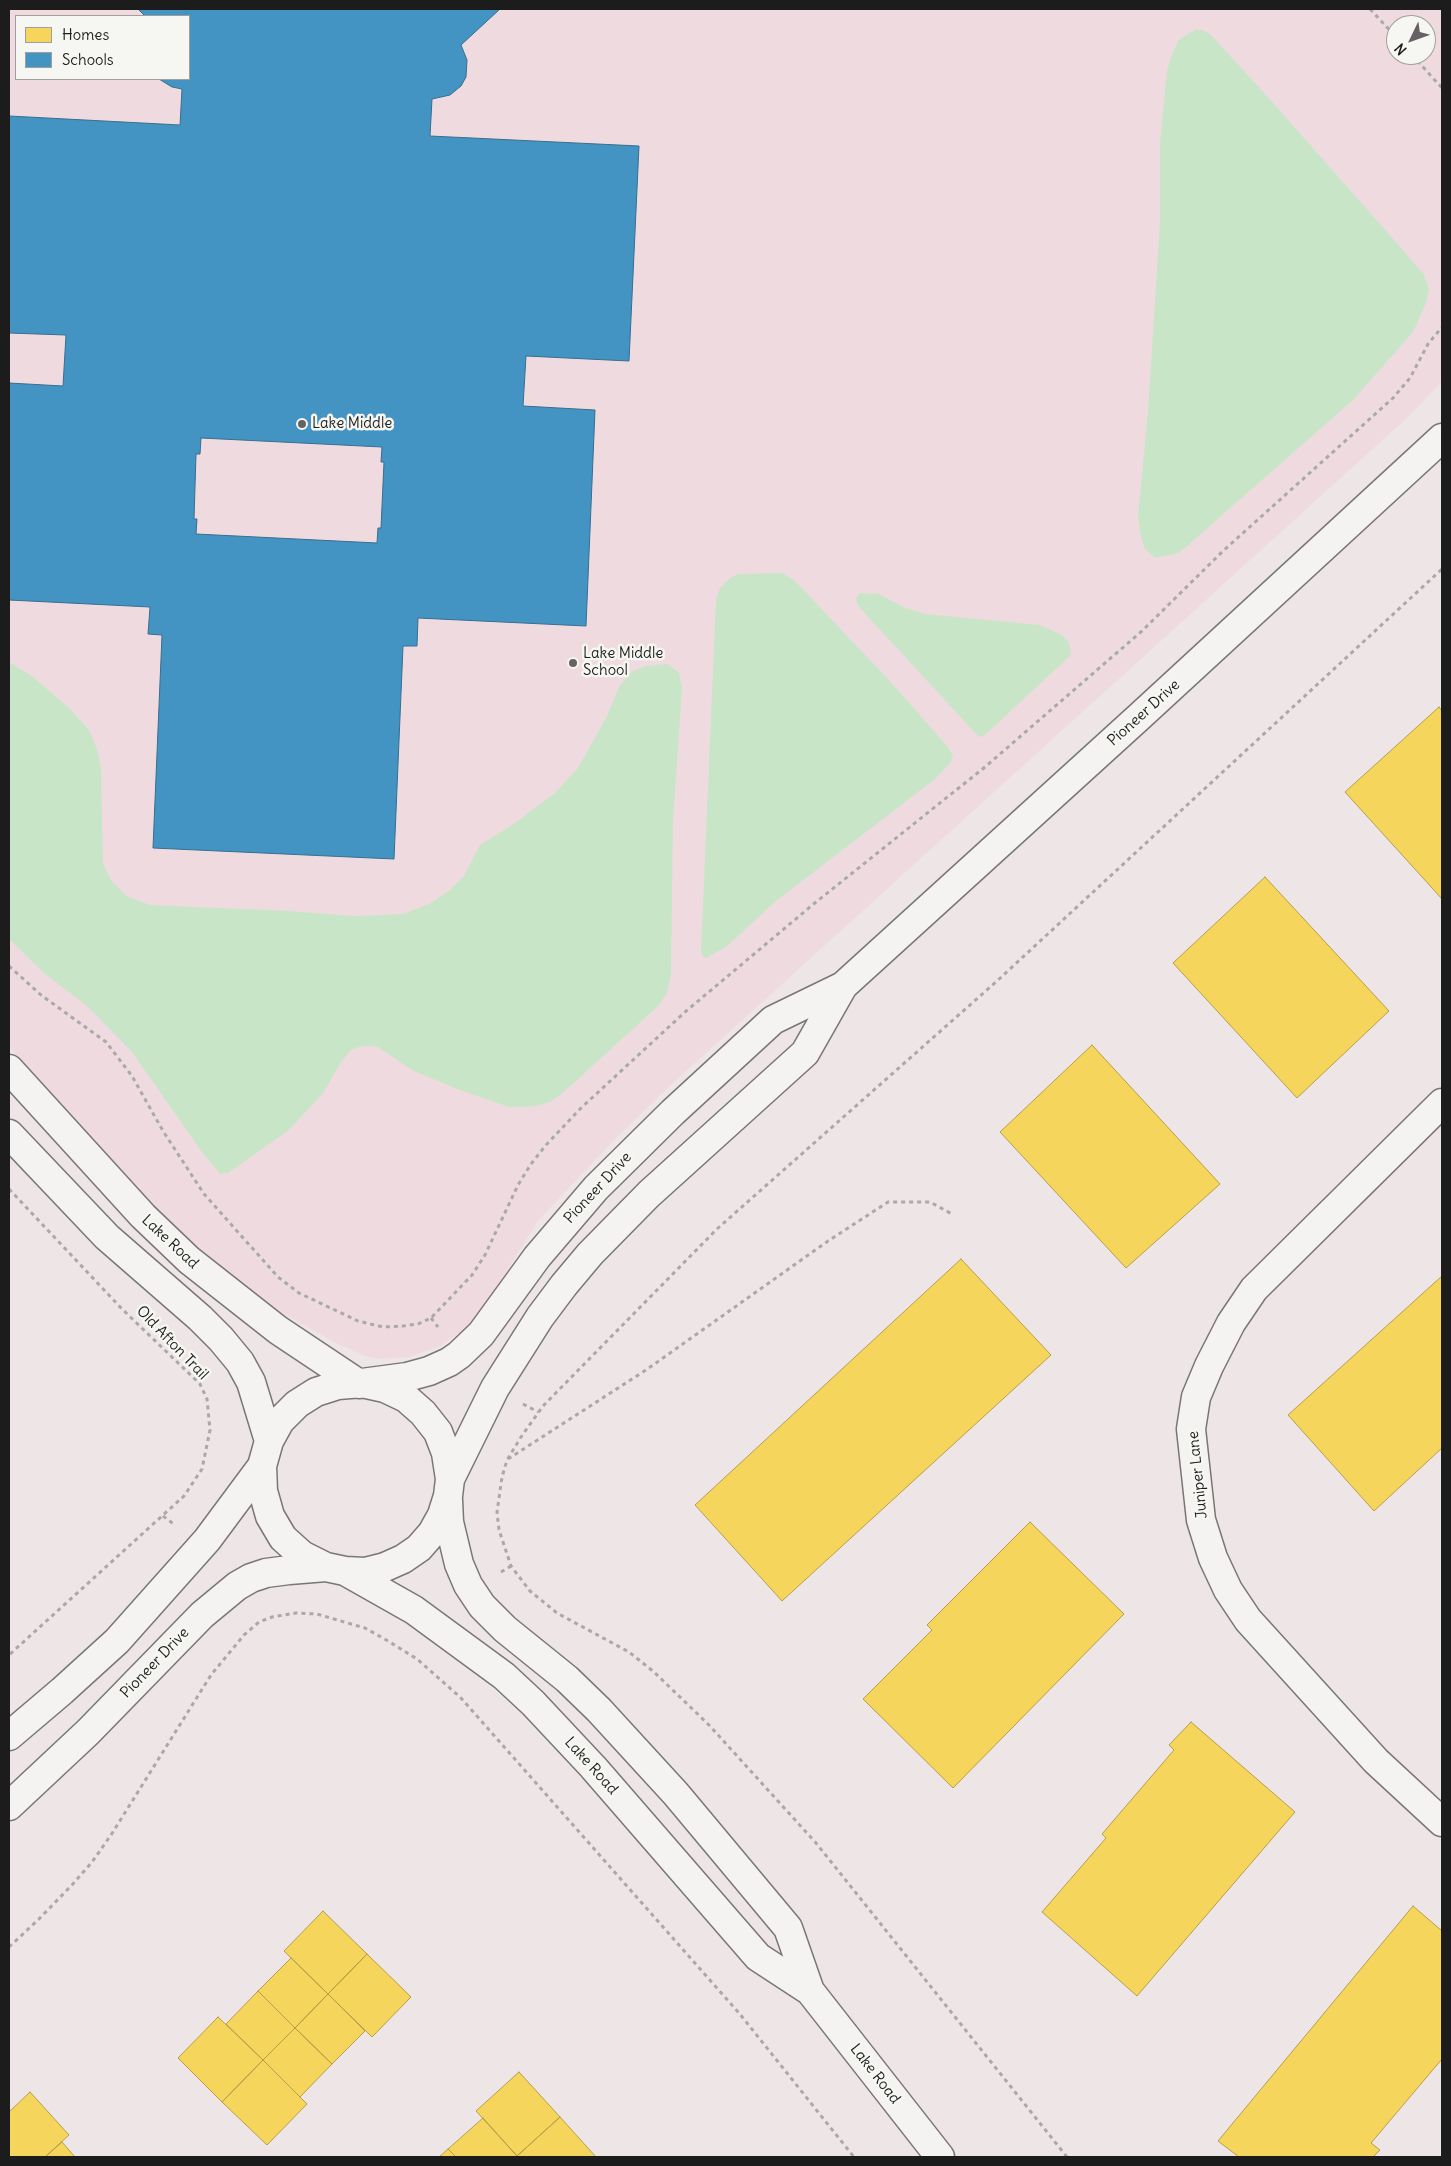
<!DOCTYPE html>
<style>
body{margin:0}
#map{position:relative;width:1451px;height:2166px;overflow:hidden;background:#eee5e6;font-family:Delius,sans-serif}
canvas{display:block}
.frame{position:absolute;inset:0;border:10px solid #1c1c1c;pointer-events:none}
.legend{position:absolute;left:15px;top:15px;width:175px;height:65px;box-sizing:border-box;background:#f6f6f2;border:1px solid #9f9f9c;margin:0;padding:6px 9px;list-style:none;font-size:15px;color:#1c1c1c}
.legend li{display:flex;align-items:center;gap:10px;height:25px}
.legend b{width:25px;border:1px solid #9f9f9c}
.north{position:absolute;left:1386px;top:15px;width:50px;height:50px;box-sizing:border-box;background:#f6f6f2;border:1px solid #9f9f9c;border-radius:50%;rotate:228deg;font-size:14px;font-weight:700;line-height:20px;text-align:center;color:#1c1c1c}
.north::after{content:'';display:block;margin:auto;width:18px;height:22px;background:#666263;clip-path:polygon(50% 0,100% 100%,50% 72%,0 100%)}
</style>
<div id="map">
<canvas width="1451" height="2166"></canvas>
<div class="frame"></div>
<ul class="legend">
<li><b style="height:14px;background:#f6d55c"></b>Homes</li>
<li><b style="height:14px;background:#4393c3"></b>Schools</li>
</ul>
<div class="north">N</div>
</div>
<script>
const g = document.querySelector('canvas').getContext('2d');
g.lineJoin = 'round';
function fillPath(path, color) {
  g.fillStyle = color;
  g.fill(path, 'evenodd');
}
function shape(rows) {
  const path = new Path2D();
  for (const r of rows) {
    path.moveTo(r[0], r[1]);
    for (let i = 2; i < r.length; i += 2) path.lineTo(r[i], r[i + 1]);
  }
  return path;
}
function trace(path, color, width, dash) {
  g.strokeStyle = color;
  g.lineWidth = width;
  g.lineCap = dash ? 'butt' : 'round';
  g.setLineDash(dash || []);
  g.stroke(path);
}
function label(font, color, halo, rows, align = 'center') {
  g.font = font + ' Delius,sans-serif';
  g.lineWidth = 5;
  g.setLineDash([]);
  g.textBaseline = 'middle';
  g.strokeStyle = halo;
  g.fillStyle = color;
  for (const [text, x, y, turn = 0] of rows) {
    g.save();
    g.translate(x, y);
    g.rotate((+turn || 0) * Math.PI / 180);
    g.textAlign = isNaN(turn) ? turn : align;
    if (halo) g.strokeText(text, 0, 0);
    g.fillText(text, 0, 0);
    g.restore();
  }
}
const built = shape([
 [9,9,1442,9,1442,382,1408,417,674,1082,615,1139,538,1221,486,1304,466,1328,440,1346,410,1357,380,1359,365,1356,336,1343,279,1311,207,1259,142,1196,9,1047],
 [16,16,189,16,189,79,16,79],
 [1396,25,1426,25,1426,55,1396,55]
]);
const green = shape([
 [1196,30,1203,30,1210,34,1266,95,1402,249,1424,275,1429,289,1426,303,1413,332,1353,400,1179,553,1155,558,1145,549,1141,537,1138,516,1148,411,1160,222,1160,142,1167,71,1171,57,1178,41,1184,36],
 [783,573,794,580,888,679,948,747,953,756,951,762,935,779,776,901,727,946,706,958,702,955,701,950,716,599,720,588,730,578,738,574],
 [860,593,879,594,905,608,925,614,1040,625,1062,635,1069,642,1071,655,986,734,982,737,978,736,860,608,857,603,856,598],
 [9,662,32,676,70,709,89,730,97,749,101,769,103,863,111,880,126,896,150,905,289,911,354,916,403,914,429,904,450,890,464,876,480,845,512,825,555,793,578,768,606,718,620,685,633,671,646,666,667,664,679,673,682,688,673,820,671,974,667,993,659,1005,565,1091,550,1102,537,1106,509,1107,457,1089,414,1071,378,1047,362,1046,351,1050,341,1062,323,1093,289,1130,228,1173,220,1174,202,1152,132,1052,87,1006,44,973,9,939]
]);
const homes = shape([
 [1439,707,1442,711,1442,899,1345,792,1439,707],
 [1265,877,1389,1011,1297,1098,1173,963,1265,877],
 [1092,1045,1220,1184,1126,1268,1000,1132,1092,1045],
 [961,1259,1051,1355,782,1601,695,1505,961,1259],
 [1442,1276,1442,1448,1374,1511,1288,1415,1442,1276],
 [1030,1522,1124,1614,953,1788,863,1699,932,1630,927,1625,1030,1522],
 [1191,1722,1295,1812,1137,1996,1042,1912,1106,1838,1102,1834,1174,1750,1169,1745,1191,1722],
 [1413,1906,1442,1931,1442,2059,1371,2143,1380,2150,1373,2157,1239,2157,1218,2141,1413,1906],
 [323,1911,367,1954,328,1994,284,1951,323,1911],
 [367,1954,411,1997,372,2037,328,1994,367,1954],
 [291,1958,328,1994,295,2028,258,1991,291,1958],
 [258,1991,295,2028,263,2060,226,2024,258,1991],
 [328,1994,365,2031,332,2064,295,2028,328,1994],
 [218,2017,263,2060,222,2102,178,2058,218,2017],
 [295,2028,332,2064,300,2097,263,2060,295,2028],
 [263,2060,307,2104,267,2145,222,2102,263,2060],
 [519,2072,560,2117,517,2156,476,2111,519,2072],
 [30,2092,69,2135,45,2157,9,2157,9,2112,30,2092],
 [560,2117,596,2157,518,2157,517,2156,560,2117],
 [483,2118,517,2156,516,2157,456,2157,448,2149,483,2118],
 [62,2142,75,2157,45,2157,62,2142],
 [448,2149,456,2157,439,2157,448,2149]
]);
const schools = shape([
 [138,9,500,9,461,45,467,60,466,77,461,86,450,95,432,99,430,136,639,146,629,361,526,356,523,406,595,410,586,626,418,618,417,646,403,646,394,859,153,848,162,635,148,634,150,607,9,600,9,383,63,386,66,335,9,333,9,116,180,125,182,89,172,87,159,79,189,79,189,16,145,16,138,9],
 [201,438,382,447,381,462,384,462,381,528,378,528,377,543,196,534,197,519,194,519,196,454,200,454,201,438]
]);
const path = shape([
 [1370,9,1396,37],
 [1412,55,1442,88],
 [9,966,41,995,106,1042,132,1076,163,1131,204,1194,278,1277,299,1293,358,1321,383,1327,403,1326,418,1324,431,1318,472,1275,485,1255,518,1185,531,1164,546,1145,581,1108,685,1012,816,902,985,767,1142,631,1223,551,1393,398,1410,378,1428,344,1442,327],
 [9,1189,122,1309,200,1384,207,1399,210,1430,202,1469,184,1496,9,1655],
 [431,1318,438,1327],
 [523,1404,538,1412],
 [508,1459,646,1370,828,1241,888,1202,930,1202,952,1214],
 [163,1516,175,1525],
 [501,1572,511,1566],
 [9,1947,38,1920,72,1885,92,1862,111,1835,211,1675,244,1635,259,1622,272,1617,296,1613,317,1614,365,1628,388,1641,417,1659,460,1697,739,2013,854,2157],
 [1067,2157,816,1843,709,1725,654,1672,629,1652,557,1613,530,1591,511,1566,499,1530,497,1512,502,1477,507,1460,521,1437,543,1406,717,1229,997,981,1442,569]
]);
const minor = shape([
 [1442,1103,1254,1289,1231,1323,1209,1366,1196,1397,1191,1429,1201,1520,1213,1558,1228,1590,1248,1620,1376,1761,1442,1822]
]);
const tertiary = shape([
 [9,1069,143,1216,189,1260,278,1330,359,1384],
 [9,1134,107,1237,200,1318,221,1339,240,1362,251,1382,269,1441],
 [362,1383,407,1377,429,1371,449,1362,459,1355,481,1334,537,1257,596,1188,673,1112,773,1020,843,986,1139,717,1442,438],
 [450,1479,495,1388,540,1317,564,1285,590,1254,649,1194,805,1053,843,986],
 [448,1500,449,1522,459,1564,468,1585,482,1606,505,1629,567,1679,599,1710,676,1794,788,1928,810,1991,940,2157],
 [345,1571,414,1610,504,1676,533,1703,593,1767,758,1957,810,1991],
 [9,1736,62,1691,117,1641,207,1540,262,1466],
 [9,1806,88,1732,202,1615,237,1586,251,1578,266,1573,289,1570,326,1567,345,1571,365,1572,385,1567,403,1559,419,1548,432,1533,442,1515,448,1496,450,1479,446,1453,438,1432,423,1413,406,1398,385,1388,362,1383,338,1385,316,1392,297,1404,280,1421,269,1441,262,1466,263,1491,270,1516,283,1538,302,1555,326,1567]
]);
const markers = [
 [302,424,5,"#666263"],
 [573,663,5,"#666263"]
];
const poiNames = [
 ["Lake Middle",312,424],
 ["Lake Middle",583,654],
 ["School",583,671]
];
const streetNames = [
 ["Pioneer Drive",1144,713,-42],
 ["Pioneer Drive",598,1188,-47],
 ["Lake Road",170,1242,43],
 ["Old Afton Trail",172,1343,46],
 ["Juniper Lane",1198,1475,-96],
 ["Pioneer Drive",155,1663,-46],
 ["Lake Road",591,1766,48],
 ["Lake Road",875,2074,52]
];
fillPath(built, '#efdbdf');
fillPath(green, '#c8e6c7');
fillPath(homes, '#f6d55c');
trace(homes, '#b59e49', 1);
fillPath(schools, '#4393c3');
trace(schools, '#376f91', 1);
trace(minor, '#7a7677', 31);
trace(tertiary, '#7a7677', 31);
trace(path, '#aaa9a8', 3, [4, 4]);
trace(minor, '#f4f3f1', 28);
trace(tertiary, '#f4f3f1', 28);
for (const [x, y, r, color] of markers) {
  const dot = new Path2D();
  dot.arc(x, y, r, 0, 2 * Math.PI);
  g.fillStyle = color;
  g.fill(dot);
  trace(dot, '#f6f6f2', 2);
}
label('15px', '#1c1c1c', '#f6f6f2', poiNames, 'left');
label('15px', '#1c1c1c', '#f6f6f2', streetNames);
</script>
